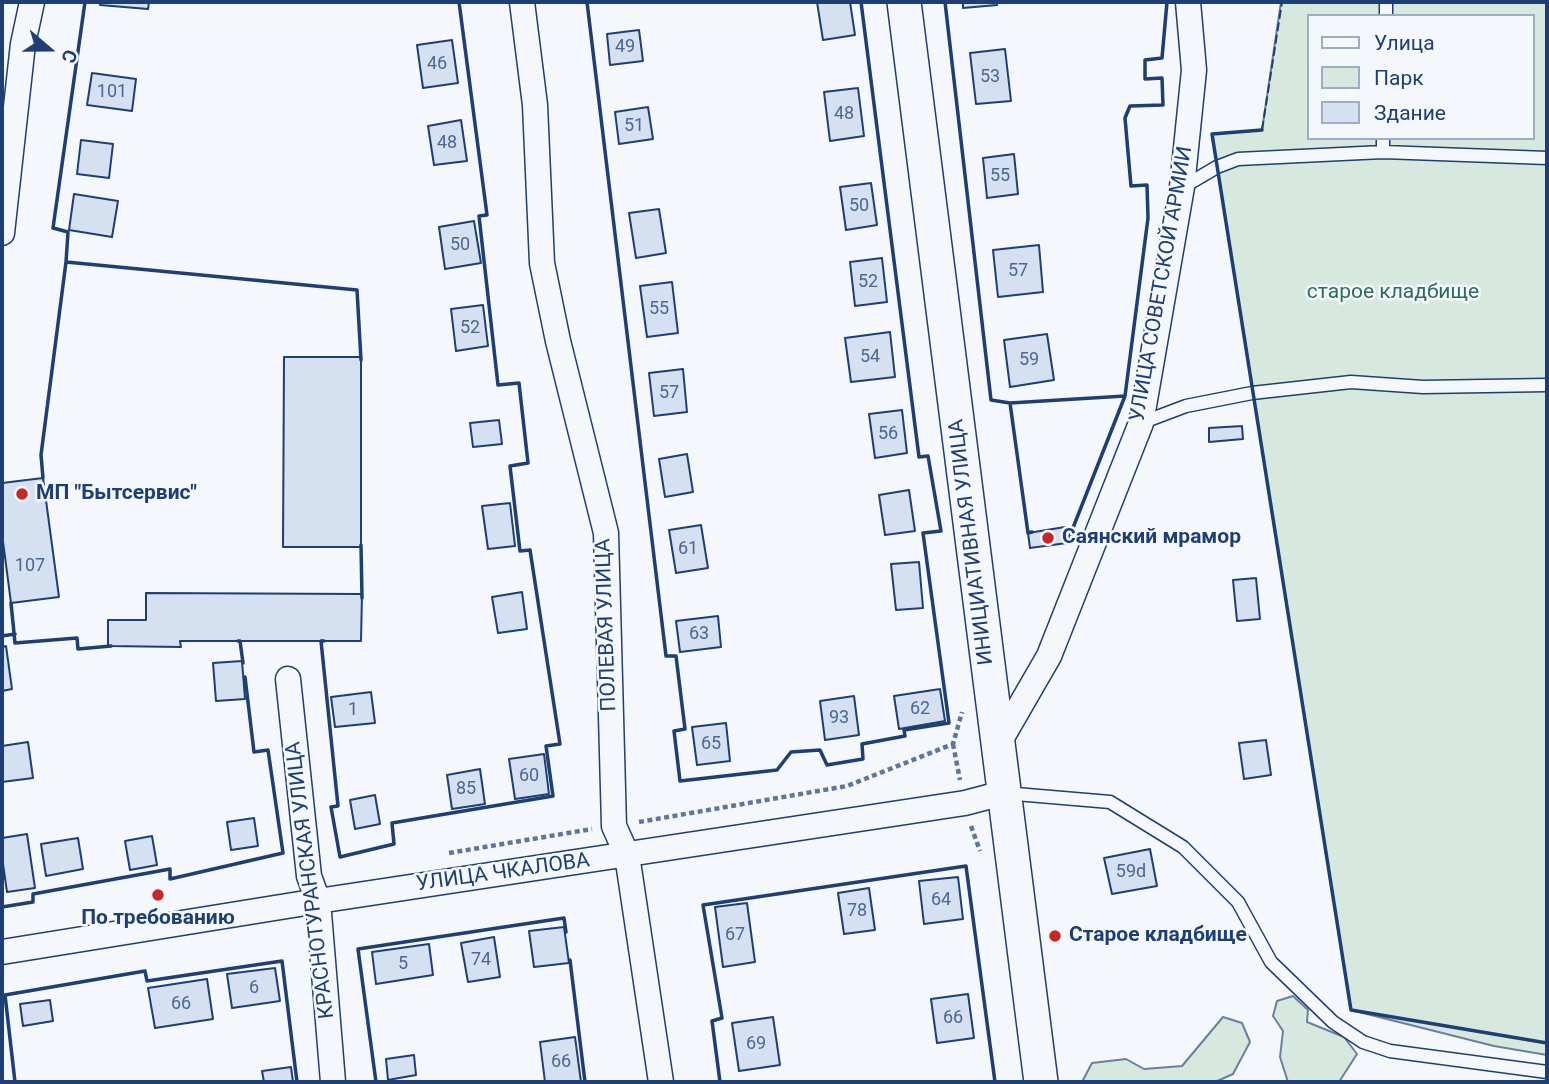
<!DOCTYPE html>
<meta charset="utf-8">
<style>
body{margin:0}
#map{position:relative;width:1549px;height:1084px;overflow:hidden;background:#f4f7fb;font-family:Roboto,sans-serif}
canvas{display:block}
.frame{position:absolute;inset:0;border:4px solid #1d3f73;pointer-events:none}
.legend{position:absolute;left:1307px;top:14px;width:228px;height:126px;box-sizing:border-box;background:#f4f7fb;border:2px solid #9eadc5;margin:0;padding:9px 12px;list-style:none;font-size:21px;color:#1d3f73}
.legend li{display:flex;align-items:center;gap:14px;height:35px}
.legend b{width:35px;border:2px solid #9eadc5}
.north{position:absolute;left:14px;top:14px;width:70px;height:70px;-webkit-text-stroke:5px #f4f7fb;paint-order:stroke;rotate:110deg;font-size:19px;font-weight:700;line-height:28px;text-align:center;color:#1d3f73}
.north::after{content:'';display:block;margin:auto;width:24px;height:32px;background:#1d3f73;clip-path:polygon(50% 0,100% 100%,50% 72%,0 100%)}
</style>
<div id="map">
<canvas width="1549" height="1084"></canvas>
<div class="frame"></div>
<ul class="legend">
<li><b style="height:9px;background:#f4f7fb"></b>Улица</li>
<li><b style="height:19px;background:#d7e8df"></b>Парк</li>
<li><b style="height:19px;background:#d5e0f0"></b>Здание</li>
</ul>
<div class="north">С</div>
</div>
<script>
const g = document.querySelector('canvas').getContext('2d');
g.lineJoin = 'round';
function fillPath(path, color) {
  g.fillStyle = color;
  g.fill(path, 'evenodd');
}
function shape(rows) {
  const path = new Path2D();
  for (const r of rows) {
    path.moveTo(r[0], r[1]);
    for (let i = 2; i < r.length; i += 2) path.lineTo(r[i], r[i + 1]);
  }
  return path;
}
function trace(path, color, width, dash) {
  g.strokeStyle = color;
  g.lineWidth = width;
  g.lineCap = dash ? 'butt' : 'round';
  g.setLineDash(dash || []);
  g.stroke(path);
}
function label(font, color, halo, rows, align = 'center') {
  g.font = font + ' Roboto,sans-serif';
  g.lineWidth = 5;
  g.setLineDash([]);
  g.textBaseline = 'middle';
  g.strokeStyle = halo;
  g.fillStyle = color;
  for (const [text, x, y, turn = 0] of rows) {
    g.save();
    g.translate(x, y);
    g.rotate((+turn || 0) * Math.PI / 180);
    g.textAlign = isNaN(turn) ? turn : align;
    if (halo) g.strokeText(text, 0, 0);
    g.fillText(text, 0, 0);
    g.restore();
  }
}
const green = shape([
 [1281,2,1547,2,1547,1055,1494,1046,1351,1010,1212,134,1262,130,1281,2],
 [1309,16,1533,16,1533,138,1309,138,1309,16],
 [1293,996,1308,1010,1307,1022,1344,1037,1357,1054,1339,1082,1288,1082,1280,1057,1283,1031,1273,1016,1277,1001,1293,996],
 [1223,1017,1242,1023,1250,1042,1233,1074,1215,1082,1082,1082,1092,1063,1126,1059,1144,1069,1182,1066,1223,1017]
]);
const building = shape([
 [101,2,149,2,148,9,100,5,101,2],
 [817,2,850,2,855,35,823,40,817,2],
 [963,2,997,2,997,5,963,8,963,2],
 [639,30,643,61,610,65,607,34,639,30],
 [452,40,458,83,423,88,417,45,452,40],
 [1005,49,1011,101,976,104,970,53,1005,49],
 [92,73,136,79,132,111,87,105,92,73],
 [858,88,864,136,830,141,824,92,858,88],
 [648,107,653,139,619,144,615,112,648,107],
 [461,120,467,161,434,165,428,126,461,120],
 [81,140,113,144,109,178,77,174,81,140],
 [1014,154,1018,194,987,198,983,158,1014,154],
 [871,183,877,225,846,230,840,187,871,183],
 [74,194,118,201,112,237,69,230,74,194],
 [659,209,666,253,636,258,629,213,659,209],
 [474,221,481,263,445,269,439,227,474,221],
 [1039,245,1043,292,998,297,993,250,1039,245],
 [882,258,887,302,855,306,850,262,882,258],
 [672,282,678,333,647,337,640,286,672,282],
 [483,305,488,346,456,351,451,309,483,305],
 [890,332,895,377,851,382,845,338,890,332],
 [1047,334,1054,380,1010,387,1004,340,1047,334],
 [284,357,361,357,361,547,283,547,284,357],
 [683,369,687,412,654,416,649,373,683,369],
 [902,410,907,453,875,458,869,414,902,410],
 [499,420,502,444,473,447,470,423,499,420],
 [1242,426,1243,439,1209,442,1209,428,1242,426],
 [687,454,693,492,665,497,659,459,687,454],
 [43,478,59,597,11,603,2,534,2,483,43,478],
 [909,490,915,531,885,535,879,495,909,490],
 [510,503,515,546,488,549,482,506,510,503],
 [701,525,708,568,676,573,669,530,701,525],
 [1065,527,1067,543,1030,548,1028,533,1065,527],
 [919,562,923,608,896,610,891,564,919,562],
 [1256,578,1260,619,1237,621,1233,580,1256,578],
 [522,592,527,629,498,633,492,597,522,592],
 [146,593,362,594,361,641,180,641,181,647,108,646,108,620,146,620,146,593],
 [718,616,721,647,680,652,676,621,718,616],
 [6,646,12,689,2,691,2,647,6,646],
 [242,661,245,699,216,701,213,663,242,661],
 [940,689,945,721,899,729,894,696,940,689],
 [371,692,375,723,335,727,331,697,371,692],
 [854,696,859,735,825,740,820,701,854,696],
 [726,723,730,761,697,765,692,727,726,723],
 [1266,740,1271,775,1244,779,1239,743,1266,740],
 [28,742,33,778,2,782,2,746,28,742],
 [544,754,549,794,515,799,509,759,544,754],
 [480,769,485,804,452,809,447,775,480,769],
 [375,795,380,824,355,829,350,800,375,795],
 [254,818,258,846,231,850,227,822,254,818],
 [27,834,35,888,7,892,2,857,2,838,27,834],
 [152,836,157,865,130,870,125,841,152,836],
 [78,838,83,869,46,876,41,844,78,838],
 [1150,849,1157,886,1112,894,1104,858,1150,849],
 [958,877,963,919,924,924,919,881,958,877],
 [869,888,875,930,844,934,838,893,869,888],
 [747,903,755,962,723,967,715,907,747,903],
 [564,927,569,963,534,967,529,931,564,927],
 [494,937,500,977,468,982,461,943,494,937],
 [429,944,433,975,376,984,372,952,429,944],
 [275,968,280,1001,232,1008,227,974,275,968],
 [207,979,213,1019,155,1028,148,988,207,979],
 [968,994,974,1038,937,1043,931,999,968,994],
 [50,1000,53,1021,23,1026,20,1004,50,1000],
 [773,1017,780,1065,739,1071,732,1023,773,1017],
 [575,1037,581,1082,545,1082,540,1042,575,1037],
 [414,1055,416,1075,388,1080,386,1059,414,1055],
 [291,1067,293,1082,264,1082,262,1071,291,1067]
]);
const path = shape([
 [953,744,960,780],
 [639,822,847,786,953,744,962,712],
 [971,826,980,851],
 [449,853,592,829]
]);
const lane = shape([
 [1386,16,1386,2],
 [1383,152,1383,138],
 [1183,187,1217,167,1238,159,1383,152,1547,158],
 [1141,423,1186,406,1252,393,1351,382,1423,387,1547,385],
 [1004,793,1110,802,1183,847,1238,902,1271,962,1333,1022,1363,1042,1390,1051,1547,1072]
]);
const street = shape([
 [522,2,535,105,542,263,558,341,606,533,614,826,627,855,661,1082],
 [2,233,23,44,32,2],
 [288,679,309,876,318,901,333,1082],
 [997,746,1049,656,1141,423,1182,187,1194,70,1188,2],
 [2,952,318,901,965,803,1003,793]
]);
const secondary = shape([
 [904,2,1041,1082]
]);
const fence = shape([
 [1262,130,1282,2]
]);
const wall = shape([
 [85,2,53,228,68,232,66,262,357,290,361,360],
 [587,2,666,656,676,656,685,729,674,731,680,781,777,770,791,752,820,750,827,765,863,759,862,744,905,736,904,730,949,723,923,533,941,531,928,456,919,457,861,2],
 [945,2,991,400,1010,403,1125,396,1148,218,1147,185,1131,186,1125,118,1130,106,1163,105,1162,78,1145,79,1145,60,1162,58,1167,2],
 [1262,130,1212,134,1351,1010,1547,1043],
 [1010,403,1028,533,1032,532],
 [43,478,41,455,66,262],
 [1067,539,1067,543,1125,396],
 [361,545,362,598],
 [11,603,15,643,77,638,78,649,111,646],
 [2,636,15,634],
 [238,641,240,641,243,663],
 [324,641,321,641,338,806,331,807,340,857,394,844,392,823,553,796,546,746,560,744,530,550,520,551,510,466,528,463,519,383,498,385,479,216,487,215,459,2],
 [2,907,33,902,33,894,170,869,170,879,283,853,268,750,254,752,245,677],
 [570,960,585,1082],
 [15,1082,5,995,145,971,147,981,282,961,297,1082],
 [376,1082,358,949,564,918,566,932],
 [720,1082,712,1021,722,1018,703,905,966,866,995,1082]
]);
const markers = [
 [22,494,7,"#c62828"],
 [1048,538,7,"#c62828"],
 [158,895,7,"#c62828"],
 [1055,936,7,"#c62828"]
];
const numberNames = [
 ["49",625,47],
 ["46",437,64],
 ["53",990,77],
 ["101",112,92],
 ["48",844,114],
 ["51",634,126],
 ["48",447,143],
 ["55",1000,176],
 ["50",859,206],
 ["50",460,245],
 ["57",1018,271],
 ["52",868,282],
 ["55",659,309],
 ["52",470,328],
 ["54",870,357],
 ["59",1029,360],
 ["57",669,393],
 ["56",888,434],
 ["61",688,549],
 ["107",30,566],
 ["63",699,634],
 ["62",920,709],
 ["1",353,710],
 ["93",839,718],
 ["65",711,744],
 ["60",529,776],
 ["85",466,789],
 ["59d",1131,872],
 ["64",941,900],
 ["78",857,911],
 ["67",735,935],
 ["74",481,960],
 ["5",403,964],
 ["6",254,988],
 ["66",181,1004],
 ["66",953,1018],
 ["69",756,1044],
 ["66",561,1062]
];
const streetNames = [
 ["УЛИЦА СОВЕТСКОЙ АРМИИ",1162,284,-80],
 ["ИНИЦИАТИВНАЯ УЛИЦА",972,542,-97],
 ["ПОЛЕВАЯ УЛИЦА",607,625,-92],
 ["УЛИЦА ЧКАЛОВА",503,873,-8],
 ["КРАСНОТУРАНСКАЯ УЛИЦА",311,880,-97]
];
const parkNames = [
 ["старое кладбище",1393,293]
];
const poiNames = [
 ["МП \"Бытсервис\"",36,494],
 ["Саянский мрамор",1062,538],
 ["По требованию",158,919,"center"],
 ["Старое кладбище",1069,936]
];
fillPath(green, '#d7e8df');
trace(green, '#687fa3', 2);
fillPath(building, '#d5e0f0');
trace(building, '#1d3f73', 2);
trace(lane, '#1d3f73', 15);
trace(street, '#1d3f73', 27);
trace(secondary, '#1d3f73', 36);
trace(path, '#5e769c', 4.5, [5, 3.5]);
trace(lane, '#f4f7fb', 12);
trace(street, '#f4f7fb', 24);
trace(secondary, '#f4f7fb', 33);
trace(fence, '#1d3f73', 2, [9, 3.5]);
trace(wall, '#1d3f73', 3.5);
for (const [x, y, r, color] of markers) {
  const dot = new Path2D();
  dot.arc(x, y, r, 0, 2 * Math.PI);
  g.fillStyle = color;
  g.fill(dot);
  trace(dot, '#f4f7fb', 2.5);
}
label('18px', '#4b6792', null, numberNames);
label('21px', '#1d3f73', '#f4f7fb', streetNames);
label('21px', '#2c6c60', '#f4f7fb', parkNames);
label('bold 21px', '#1d3f73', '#f4f7fb', poiNames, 'left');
</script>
